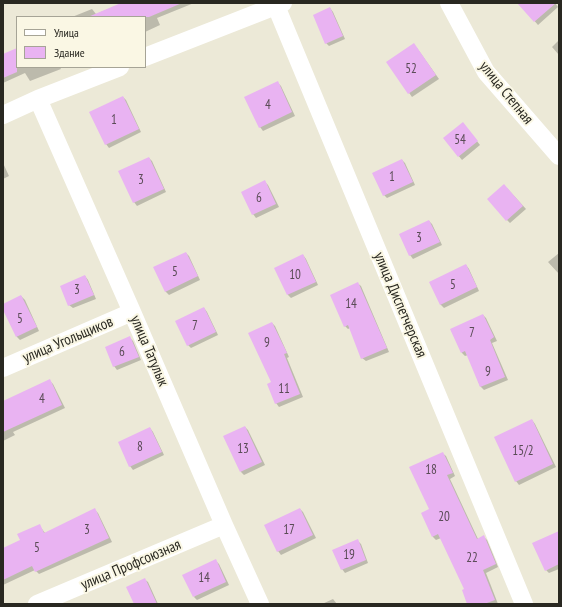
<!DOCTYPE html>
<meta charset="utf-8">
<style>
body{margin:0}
#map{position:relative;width:562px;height:607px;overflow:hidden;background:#ece9d7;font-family:"PT Sans Narrow",sans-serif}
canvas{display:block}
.frame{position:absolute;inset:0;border:4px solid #292821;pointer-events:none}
.legend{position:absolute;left:16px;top:16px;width:130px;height:52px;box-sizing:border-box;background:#faf7e4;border:1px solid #a6a496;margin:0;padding:5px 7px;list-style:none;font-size:12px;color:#292821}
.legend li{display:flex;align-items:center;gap:8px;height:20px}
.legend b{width:20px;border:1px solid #a6a496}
</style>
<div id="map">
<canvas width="562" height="607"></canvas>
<div class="frame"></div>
<ul class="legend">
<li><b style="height:5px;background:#fff"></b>Улица</li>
<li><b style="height:11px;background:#e9b3f2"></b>Здание</li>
</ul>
</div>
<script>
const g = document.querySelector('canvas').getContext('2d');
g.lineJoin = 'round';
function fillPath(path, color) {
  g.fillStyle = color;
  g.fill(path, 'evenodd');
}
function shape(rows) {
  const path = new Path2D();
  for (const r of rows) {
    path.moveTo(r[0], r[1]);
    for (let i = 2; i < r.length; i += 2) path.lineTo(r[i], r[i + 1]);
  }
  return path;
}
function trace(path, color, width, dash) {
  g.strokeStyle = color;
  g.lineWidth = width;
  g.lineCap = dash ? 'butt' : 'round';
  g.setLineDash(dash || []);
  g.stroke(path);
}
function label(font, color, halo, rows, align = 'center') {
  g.font = font + ' "PT Sans Narrow",sans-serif';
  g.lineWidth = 4;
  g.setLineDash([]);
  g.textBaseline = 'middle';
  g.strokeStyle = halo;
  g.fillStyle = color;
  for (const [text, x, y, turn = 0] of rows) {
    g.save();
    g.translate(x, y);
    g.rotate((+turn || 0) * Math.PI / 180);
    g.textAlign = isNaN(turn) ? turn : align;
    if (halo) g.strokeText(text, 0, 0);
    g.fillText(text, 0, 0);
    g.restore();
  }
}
const shadow = shape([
 [123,3,194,3,157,18,160,25,145,32,145,17,72,17,92,9,96,14],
 [519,3,555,3,558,7,538,25],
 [330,8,333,12,345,39,329,46,326,43],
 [559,40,559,55,552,47],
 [417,48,439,79,412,97,388,63],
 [17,49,17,67,60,67,61,69,30,81,25,73,3,83,3,55],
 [277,82,281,86,295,116,263,131,260,127],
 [123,97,126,100,141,132,109,148,106,144],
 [466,127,480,145,462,160,444,138],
 [149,158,152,161,166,192,137,206,134,202,120,172],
 [402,160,405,163,415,185,387,198,384,195],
 [3,163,9,176,3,179],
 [265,182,268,185,279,207,256,218,253,214],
 [507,188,526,209,510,223,507,220],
 [429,221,432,224,442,245,413,259,410,255],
 [186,253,189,256,200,280,169,295,165,291],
 [559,253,559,274,548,262],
 [303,255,306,259,318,285,291,298,288,295,276,268],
 [466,265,469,269,479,291,444,308,440,304],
 [85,276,88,280,96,299,73,308,69,305],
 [357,283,361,286,389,352,366,361,362,358,350,328,348,329,345,326],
 [21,296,25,300,39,331,20,340,17,337,3,308,3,305],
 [204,308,207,312,218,335,191,348,188,345],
 [483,315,486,318,497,341,492,343,508,380,484,390,480,386,468,355,465,356,462,353,451,330],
 [272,323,275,326,289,357,287,358,303,397,279,407,276,403,272,383],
 [130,338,133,341,141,360,117,370,114,366],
 [50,381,53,384,65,408,13,432,15,435,3,441,3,403],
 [532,420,535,424,556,467,519,485,516,481],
 [245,427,248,430,265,465,244,475,241,472],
 [150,428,153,432,164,455,133,470,130,466],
 [442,453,446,456,455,476,450,479,478,539,484,537,487,540,498,567,486,573,498,604,469,604,465,589,441,538,436,540,433,537,422,513,430,510],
 [300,509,303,512,316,538,281,555,278,551],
 [95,510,98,513,112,542,39,574,35,570,3,585,3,549,21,541,39,525,45,533],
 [559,532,559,569,549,573,546,570],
 [358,541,361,544,368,563,345,573,342,569],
 [216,561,219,564,229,585,197,600,194,597],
 [144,579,148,582,158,604,135,604],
 [333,599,337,604,322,604]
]);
const building = shape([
 [121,3,182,3,149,17,88,17],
 [517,3,556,3,534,22],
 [330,7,343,36,325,44,313,15],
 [414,43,436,75,408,94,386,62],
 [17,48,17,72,3,78,3,54],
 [278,81,292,112,259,128,244,97],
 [123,96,139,129,105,145,89,112],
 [463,122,478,141,458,157,443,138],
 [149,157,164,189,133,203,118,171],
 [402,159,413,182,383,196,372,173],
 [265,180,276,204,252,215,241,192],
 [504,184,523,206,506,221,487,199],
 [429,220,440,242,409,256,399,234],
 [186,252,198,276,165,292,153,267],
 [303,254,316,282,287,295,274,268],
 [466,264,477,287,440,305,429,282],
 [85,275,94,295,68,306,60,286],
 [358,282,387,348,361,359,348,325,344,327,330,295],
 [21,295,37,327,16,337,3,310,3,304],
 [204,307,216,332,187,346,175,321],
 [483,314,494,337,490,340,505,377,480,387,465,351,461,353,450,329],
 [272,322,287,353,284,354,300,394,275,404,267,384,271,382,248,333],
 [130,336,139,357,113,367,105,347],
 [50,379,62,405,3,432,3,401],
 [532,419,553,464,515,482,494,437],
 [245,426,262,462,240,472,223,436],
 [150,427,162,452,129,467,118,442],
 [443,452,453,473,447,475,477,539,484,535,496,564,483,570,495,600,484,604,467,604,462,590,464,589,438,534,432,537,421,513,429,509,409,467],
 [95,508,109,538,35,572,32,566,3,580,3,548,20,540,17,534,40,524,44,533],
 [300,508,313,535,277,552,264,525],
 [559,531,559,564,545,571,532,543],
 [358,539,366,560,341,570,332,550],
 [216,559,226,582,193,597,182,575],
 [145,578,157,604,134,604,126,587]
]);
const minor = shape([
 [449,3,486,72,559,156],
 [276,6,524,604],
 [145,57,283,3],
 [38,99,132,312,224,525,260,604],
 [3,115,38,99,120,67],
 [3,368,132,312],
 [37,604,224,525]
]);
const numberNames = [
 ["52",411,69],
 ["4",268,105],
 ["1",114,120],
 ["54",460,140],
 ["1",392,177],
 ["3",141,180],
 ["6",259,198],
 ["3",419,238],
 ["5",175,272],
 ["10",295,275],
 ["5",453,285],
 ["3",77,290],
 ["14",351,304],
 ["5",20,319],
 ["7",195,326],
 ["7",472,333],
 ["9",267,343],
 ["6",122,352],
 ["9",488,372],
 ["11",284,389],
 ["4",42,399],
 ["8",140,447],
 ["13",243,449],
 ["15/2",523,451],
 ["18",431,470],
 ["20",444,517],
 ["3",87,530],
 ["17",289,530],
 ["5",37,548],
 ["19",349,555],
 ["22",472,558],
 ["14",204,578]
];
const streetNames = [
 ["улица Степная",506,93,51],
 ["улица Диспетчерская",400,305,67],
 ["улица Угольщиков",68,340,-23],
 ["улица Татулык",149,351,67],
 ["улица Профсоюзная",131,565,-23]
];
fillPath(shadow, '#0003');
fillPath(building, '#e9b3f2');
trace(minor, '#fff', 18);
label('13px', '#594b55', null, numberNames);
label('15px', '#292821', '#faf7e4', streetNames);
</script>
